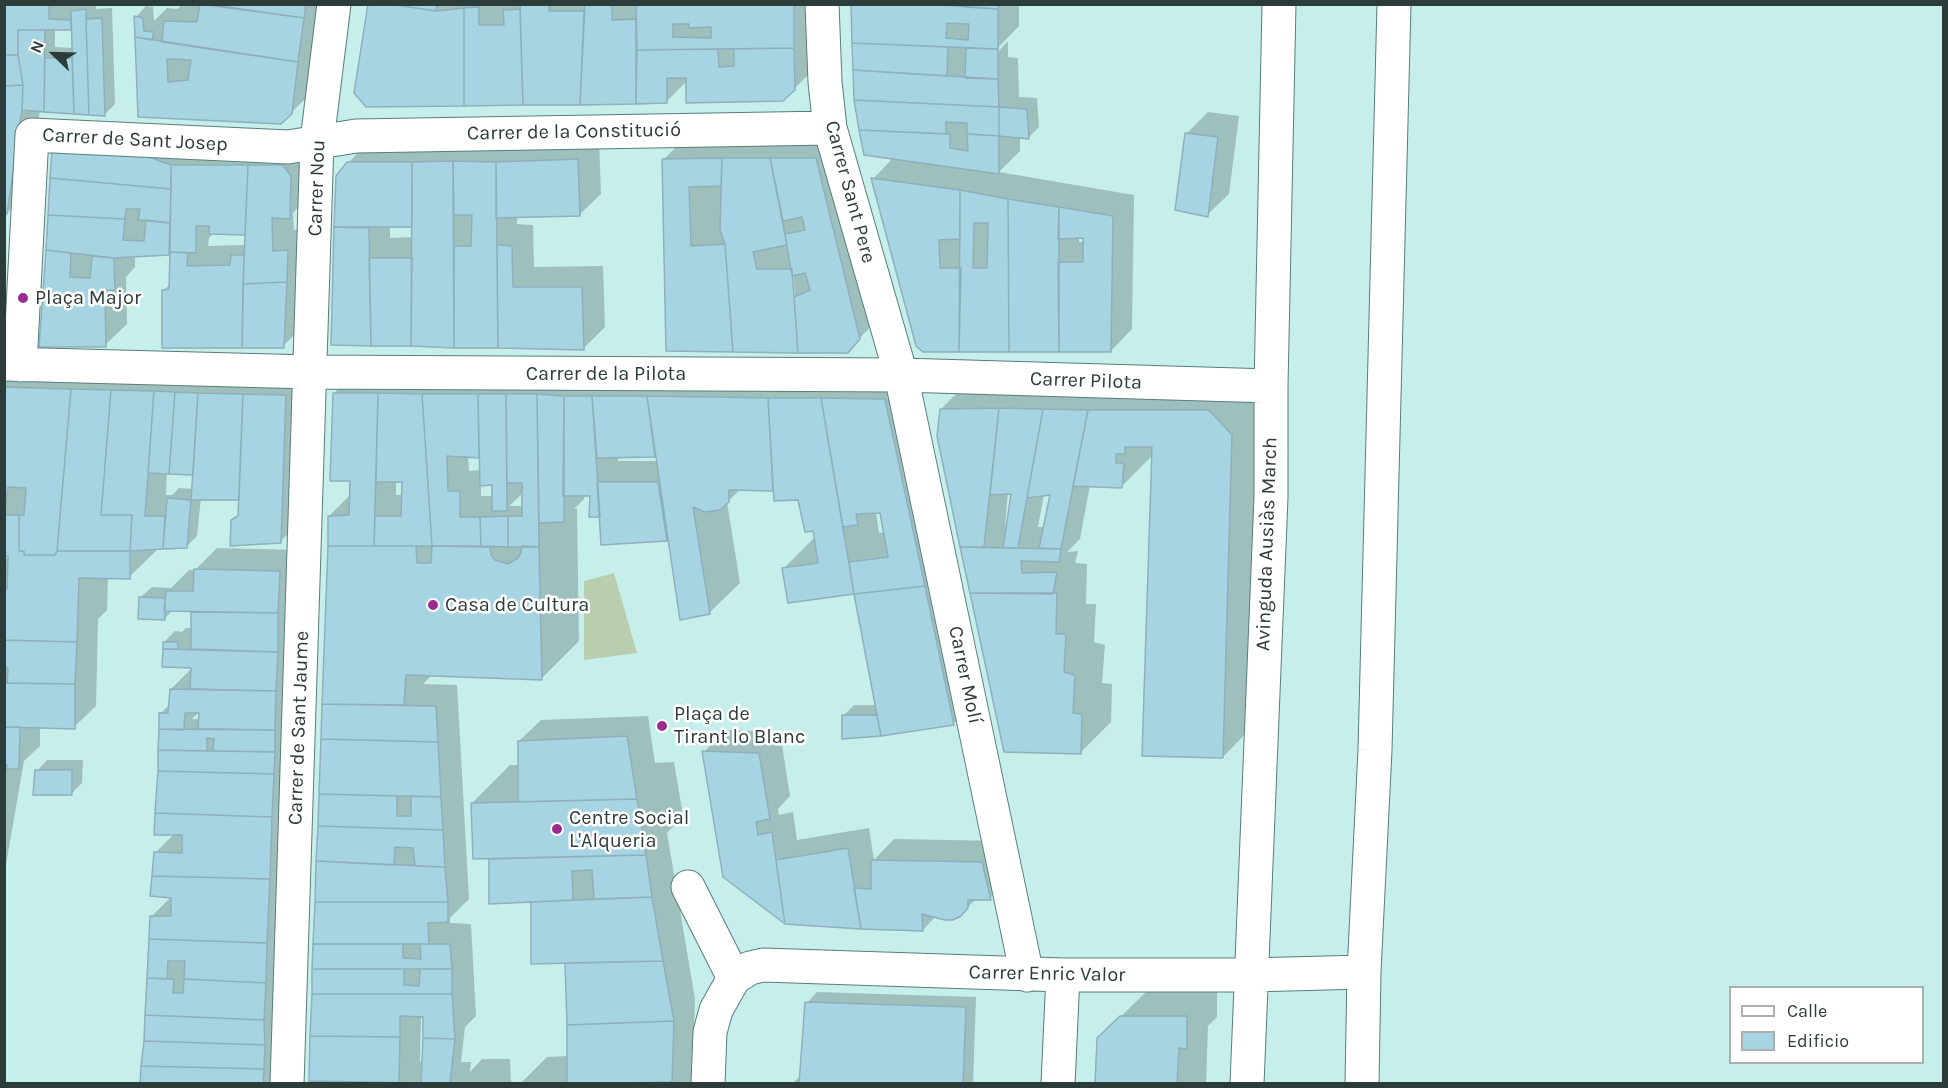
<!DOCTYPE html>
<meta charset="utf-8">
<style>
body{margin:0}
#map{position:relative;width:1948px;height:1088px;overflow:hidden;background:#c6efec;font-family:Karla,sans-serif}
canvas{display:block}
.frame{position:absolute;inset:0;border:6px solid #2c3c3b;pointer-events:none}
.legend{position:absolute;left:1729px;top:986px;width:195px;height:78px;box-sizing:border-box;background:#fff;border:2px solid #abb1b1;margin:0;padding:8px 10px;list-style:none;font-size:18px;color:#2c3c3b}
.legend li{display:flex;align-items:center;gap:12px;height:30px}
.legend b{width:30px;border:2px solid #abb1b1}
.north{position:absolute;left:24px;top:24px;width:60px;height:60px;-webkit-text-stroke:4px #fff;paint-order:stroke;rotate:293deg;font-size:16px;font-weight:700;line-height:24px;text-align:center;color:#2c3c3b}
.north::after{content:'';display:block;margin:auto;width:21px;height:27px;background:#2c3c3b;clip-path:polygon(50% 0,100% 100%,50% 72%,0 100%)}
</style>
<div id="map">
<canvas width="1948" height="1088"></canvas>
<div class="frame"></div>
<ul class="legend">
<li><b style="height:8px;background:#fff"></b>Calle</li>
<li><b style="height:16px;background:#a6d4e3"></b>Edificio</li>
</ul>
<div class="north">N</div>
</div>
<script>
const g = document.querySelector('canvas').getContext('2d');
g.lineJoin = 'round';
function fillPath(path, color) {
  g.fillStyle = color;
  g.fill(path, 'evenodd');
}
function shape(rows) {
  const path = new Path2D();
  for (const r of rows) {
    path.moveTo(r[0], r[1]);
    for (let i = 2; i < r.length; i += 2) path.lineTo(r[i], r[i + 1]);
  }
  return path;
}
function trace(path, color, width, dash) {
  g.strokeStyle = color;
  g.lineWidth = width;
  g.lineCap = dash ? 'butt' : 'round';
  g.setLineDash(dash || []);
  g.stroke(path);
}
function label(font, color, halo, rows, align = 'center') {
  g.font = font + ' Karla,sans-serif';
  g.lineWidth = 5;
  g.setLineDash([]);
  g.textBaseline = 'middle';
  g.strokeStyle = halo;
  g.fillStyle = color;
  for (const [text, x, y, turn = 0] of rows) {
    g.save();
    g.translate(x, y);
    g.rotate((+turn || 0) * Math.PI / 180);
    g.textAlign = isNaN(turn) ? turn : align;
    if (halo) g.strokeText(text, 0, 0);
    g.fillText(text, 0, 0);
    g.restore();
  }
}
const green = shape([
 [614,573,637,653,584,660,584,581]
]);
const shadow = shape([
 [4,4,96,4,96,9,112,8,115,104,105,114,40,110,28,191,7,213],
 [73,26,73,48,55,47,55,29,71,29],
 [182,4,324,4,322,82,291,113,139,116,136,17,146,6,153,7,154,21,167,8,178,9],
 [369,4,814,4,816,67,783,100,687,81,666,102,367,106],
 [852,4,1019,4,1019,26,992,54,994,56,1008,41,1008,57,1018,58,1019,97,1037,98,1039,127,1028,138,1020,137,1020,151,999,172,1134,195,1132,329,1111,351,924,350,873,179,894,157,856,100],
 [1079,237,1084,237,1084,242,1079,242],
 [1208,112,1239,116,1229,194,1207,215,1187,133],
 [694,129,837,137,881,316,847,351,667,350,663,160],
 [790,268,793,268,797,323,794,323],
 [599,139,601,194,579,215,517,216,517,224,533,225,534,267,603,266,605,327,584,348,332,344,338,177,348,163,370,141],
 [390,226,414,226,414,237,390,238],
 [304,144,310,196,293,213,294,230,309,229,305,325,283,346,164,290,171,283,171,254,135,255,135,267,126,277,127,324,105,345,41,345,53,152],
 [213,233,246,234,246,243,244,245,208,246,209,238],
 [4,365,306,375,301,520,280,542,233,521,240,514,240,499,201,498,197,536,186,547,159,548,129,577,108,577,107,610,98,619,96,706,74,727,40,726,40,746,24,761,4,876,4,558,9,558,9,555,4,555],
 [195,471,194,489,179,488,172,495,166,495,167,472],
 [915,369,984,693,954,723,881,734,843,737,843,716,854,705,877,705,855,593,789,601,784,568,815,537,814,529,799,499,774,489,741,489,727,502,740,583,709,613,669,537,666,540,601,515,591,494,584,494,584,499,574,509,577,509,579,641,542,678,433,674,423,684,457,685,469,899,450,918,450,923,471,924,476,1016,465,1027,461,1062,471,1062,470,1072,482,1059,510,1059,511,1084,310,1084,329,516,351,494,351,480,334,393,355,372],
 [657,454,658,461,618,461,618,456,655,456],
 [468,456,480,457,481,470,469,471],
 [396,480,404,480,403,495,396,495],
 [481,484,493,484,493,496,481,496],
 [523,493,523,503,521,506,509,506],
 [876,512,881,512,885,532,879,533],
 [421,1015,424,1015,423,1062,420,1062],
 [962,388,1269,396,1260,719,1223,757,1153,455,1122,486,1090,485,1080,539,1067,552,1078,551,1075,563,1087,564,1086,604,1096,604,1094,642,1105,645,1102,683,1112,684,1111,722,1081,752,971,591,939,436,941,409],
 [1008,492,1013,492,1008,526,1005,526],
 [1052,493,1045,527,1038,527,1044,494],
 [217,548,300,550,292,1084,142,1084,152,916,172,896,155,853,175,833,161,713,170,704,171,689,194,666,164,666,164,642,175,631,182,632,186,628,193,628,193,610,173,610,164,619,141,597,152,587,171,588,189,570,195,570],
 [201,710,200,719,192,719],
 [648,716,655,763,674,762,683,816,667,833,695,999,693,1053,702,1084,520,1084,547,1057,568,1056,566,961,533,962,532,900,491,902,490,857,472,803,510,765,520,765,519,741,541,720],
 [725,730,780,732,790,796,778,809,779,815,793,812,797,840,869,828,874,860,894,839,1003,841,1011,877,990,898,977,898,960,915,936,916,923,930,786,922,724,876,704,752],
 [47,760,83,760,82,783,71,794,37,771],
 [1152,986,1217,987,1217,1017,1208,1026,1206,1084,1096,1084,1098,1039],
 [817,992,976,997,973,1084,792,1084,802,1074,807,1003]
]);
const building = shape([
 [4,4,49,4,49,19,71,20,71,30,18,30,18,55,4,55,4,4],
 [200,4,304,18,298,62,162,42,164,21,197,22,200,4],
 [206,4,306,4,304,18,206,4],
 [368,4,389,4,436,11,464,8,464,106,366,107,354,93,368,4],
 [389,4,437,4,436,11,389,4],
 [520,4,549,4,549,11,584,11,580,105,523,105,520,4],
 [585,4,612,4,612,20,636,19,636,104,580,105,585,4],
 [636,4,794,4,794,48,637,50,636,4],
 [673,24,689,24,689,28,711,27,711,38,673,37,673,24],
 [851,4,929,4,998,9,998,49,852,43,851,4],
 [947,23,969,24,968,40,946,38,947,23],
 [965,4,998,4,998,9,965,7,965,4],
 [479,7,479,25,504,25,503,10,520,9,523,105,464,106,464,8,479,7],
 [86,9,86,19,89,115,74,114,71,11,86,9],
 [134,16,143,18,144,31,154,32,152,40,135,37,134,16],
 [102,18,105,116,89,115,86,19,102,18],
 [18,30,45,30,44,112,22,110,23,85,18,55,18,30],
 [135,37,298,62,292,114,281,124,138,117,135,37],
 [167,59,191,60,188,80,168,82,167,59],
 [852,43,948,47,947,76,853,70,852,43],
 [794,48,795,90,783,101,686,103,686,78,667,78,667,103,636,104,637,50,718,49,719,67,734,66,734,49,794,48],
 [966,48,998,49,998,79,965,78,966,48],
 [4,55,18,55,23,85,4,86,4,55],
 [45,58,72,58,74,114,44,112,45,58],
 [853,70,998,79,999,107,854,100,853,70],
 [23,85,22,110,7,214,4,214,4,86,23,85],
 [854,100,999,107,999,136,967,134,967,123,946,122,946,134,859,130,854,100],
 [999,107,1027,109,1029,139,999,136,999,107],
 [859,130,950,134,950,148,968,151,967,134,999,136,999,174,864,155,859,130],
 [1185,133,1218,137,1208,217,1175,210,1185,133],
 [52,151,141,154,171,165,171,189,50,178,52,151],
 [722,158,721,186,689,187,691,246,725,244,733,352,666,351,662,159,722,158],
 [722,158,770,158,787,245,753,252,757,269,792,269,798,353,733,352,725,244,720,230,722,158],
 [770,158,816,158,860,339,848,353,798,353,794,297,810,290,805,273,792,276,785,234,805,230,802,217,783,221,770,158],
 [578,159,580,216,496,218,496,162,578,159],
 [453,161,454,348,411,346,412,162,453,161],
 [453,161,496,162,498,348,454,348,454,246,471,246,472,215,454,215,453,161],
 [347,162,412,162,412,227,334,227,336,176,347,162],
 [171,165,248,165,245,235,209,234,209,226,196,226,196,253,170,252,171,165],
 [248,165,283,165,291,176,290,219,272,218,273,251,288,250,287,282,243,284,248,165],
 [50,178,171,189,170,223,138,220,140,209,126,209,125,219,48,215,50,178],
 [871,178,960,190,960,239,939,240,940,268,961,268,959,352,923,352,916,346,871,178],
 [960,190,1008,199,1009,352,959,352,960,190],
 [974,223,988,223,987,268,973,268,974,223],
 [1008,199,1059,207,1059,352,1009,352,1008,199],
 [1059,207,1113,216,1111,352,1059,352,1058,262,1083,262,1083,238,1058,239,1059,207],
 [48,215,125,219,123,240,144,241,146,220,170,223,169,255,114,258,46,250,48,215],
 [334,227,369,228,371,346,331,345,334,227],
 [497,245,512,246,513,287,582,287,584,350,498,348,497,245],
 [46,250,71,253,70,277,90,278,92,256,114,258,115,290,105,290,106,347,39,347,46,250],
 [170,252,188,253,187,266,230,265,231,255,244,255,242,348,162,348,162,290,169,289,170,252],
 [369,258,412,258,411,346,371,346,369,258],
 [287,282,284,348,242,348,243,284,287,282],
 [4,387,71,389,57,551,55,555,24,555,24,551,19,551,19,515,24,515,26,488,8,487,4,515,4,387],
 [71,389,111,390,101,515,132,515,130,551,57,551,71,389],
 [111,390,154,391,145,516,165,516,163,549,130,551,132,515,101,515,111,390],
 [154,391,175,392,169,474,148,473,154,391],
 [175,392,198,393,193,475,169,474,175,392],
 [198,393,243,394,239,500,191,500,198,393],
 [333,393,378,393,374,546,328,546,328,516,349,515,350,481,330,481,333,393],
 [378,393,422,394,432,546,374,546,375,516,401,516,402,482,376,482,378,393],
 [243,394,286,395,281,543,230,546,231,520,238,516,243,394],
 [422,394,478,394,479,458,447,456,448,491,460,491,460,517,480,517,481,546,432,546,422,394],
 [478,394,506,394,507,511,492,511,492,485,480,486,478,394],
 [506,394,537,394,539,547,508,547,508,516,522,516,522,483,507,483,506,394],
 [537,394,564,396,564,522,539,523,537,394],
 [564,396,592,396,600,517,589,517,590,496,563,496,564,396],
 [592,396,647,396,655,457,597,458,592,396],
 [647,396,768,398,773,491,729,490,729,502,720,510,705,512,693,507,710,614,680,620,647,396],
 [768,398,821,398,854,594,788,603,782,568,818,563,813,531,805,532,798,500,774,501,768,398],
 [821,398,885,399,925,586,854,594,849,562,888,557,880,513,856,514,858,525,843,527,821,398],
 [999,408,984,547,960,547,937,436,940,409,999,408],
 [999,408,1043,409,1018,548,1003,548,1011,494,990,495,999,408],
 [1043,409,1088,410,1061,549,1039,548,1050,495,1027,498,1043,409],
 [1088,410,1209,410,1232,435,1223,758,1142,756,1152,447,1125,447,1125,454,1116,454,1116,463,1124,463,1122,488,1073,486,1088,410],
 [597,482,658,482,667,541,601,545,597,482],
 [167,498,191,500,187,548,163,549,167,498],
 [4,515,19,515,19,551,24,551,24,555,55,555,57,551,130,551,130,579,79,578,77,642,4,640,4,589,7,589,8,556,4,556,4,515],
 [508,516,508,547,481,546,480,517,508,516],
 [328,546,416,546,417,563,431,563,432,546,490,547,491,555,495,560,508,564,518,558,521,553,522,546,539,547,542,680,406,675,404,705,322,704,328,546],
 [960,547,1061,549,1059,562,1021,561,1022,573,1057,572,1053,594,970,593,960,547],
 [194,569,280,571,278,613,164,611,166,591,193,591,194,569],
 [925,586,954,725,881,736,854,594,925,586],
 [970,593,1057,593,1056,634,1066,634,1064,672,1075,675,1073,713,1082,714,1081,754,1004,752,970,593],
 [139,597,165,598,165,620,138,619,139,597],
 [191,612,278,613,278,652,191,649,191,612],
 [4,640,77,642,75,684,7,683,8,668,4,668,4,640],
 [163,642,178,642,178,649,163,649,163,642],
 [163,649,278,652,276,691,190,689,191,668,162,667,163,649],
 [4,683,75,684,75,729,4,727,4,683],
 [170,689,276,691,275,730,198,729,199,713,185,713,184,730,159,729,159,713,168,713,170,689],
 [322,704,436,706,438,742,321,739,322,704],
 [842,715,877,715,881,736,842,739,842,715],
 [4,727,20,727,19,769,6,769,7,765,4,765,4,727],
 [159,729,275,730,275,752,213,751,214,739,207,738,207,751,158,750,159,729],
 [627,736,637,799,518,802,518,741,627,736],
 [321,739,438,742,441,797,319,794,321,739],
 [158,750,275,752,274,774,158,771,158,750],
 [702,751,759,753,770,819,756,822,758,835,772,832,785,924,723,877,702,751],
 [35,770,72,770,72,795,33,795,35,770],
 [158,771,274,774,272,817,155,813,158,771],
 [319,794,397,796,397,816,411,816,411,796,441,797,443,830,318,826,319,794],
 [637,799,646,855,473,859,471,803,637,799],
 [155,813,272,817,270,879,152,876,154,852,182,853,182,835,154,835,155,813],
 [318,826,443,830,445,867,415,866,413,848,395,847,394,865,316,861,318,826],
 [848,848,861,929,785,924,776,860,848,848],
 [646,855,652,897,594,899,592,870,572,871,573,900,489,904,489,859,646,855],
 [871,860,982,862,991,900,968,900,968,908,961,916,953,920,945,920,922,914,923,931,861,929,854,888,871,889,871,860],
 [316,861,445,867,448,902,315,902,316,861],
 [152,876,270,879,267,943,149,939,150,916,171,916,171,898,150,896,152,876],
 [652,897,663,961,531,964,531,902,652,897],
 [315,902,448,902,448,922,428,923,429,944,313,944,315,902],
 [149,939,267,943,266,983,184,979,185,961,168,961,167,979,147,978,149,939],
 [313,944,403,944,403,958,421,959,420,944,450,944,452,969,312,969,313,944],
 [663,961,674,1021,567,1025,565,963,663,961],
 [312,969,404,969,404,985,419,986,420,969,452,969,452,994,312,994,312,969],
 [147,978,174,979,173,993,183,993,184,979,266,983,264,1020,145,1015,147,978],
 [312,994,452,994,455,1039,423,1038,423,1017,400,1016,400,1037,310,1036,312,994],
 [805,1002,966,1007,963,1084,799,1084,805,1002],
 [145,1015,264,1020,265,1045,144,1041,145,1015],
 [1120,1016,1187,1016,1187,1049,1179,1048,1177,1084,1095,1084,1097,1038,1120,1016],
 [674,1021,672,1082,567,1084,567,1025,674,1021],
 [310,1036,400,1037,399,1083,309,1081,310,1036],
 [423,1038,455,1039,450,1083,421,1083,423,1038],
 [144,1041,265,1045,264,1069,141,1066,144,1041],
 [141,1066,264,1069,263,1084,140,1084,141,1066],
 [309,1081,421,1083,450,1084,309,1084,309,1081]
]);
const minor = shape([
 [822,4,825,82,830,128,901,375,1027,975],
 [4,364,311,372,901,375,1271,386],
 [20,365,32,135,288,147,356,136,830,128],
 [688,887,734,978],
 [287,1084,317,141,334,4],
 [708,1084,710,1032,716,1010,734,978,750,968,763,965,1063,975,1250,975,1364,972],
 [1058,1084,1063,975],
 [1247,1084,1271,497,1271,386,1279,4],
 [1362,1084,1364,972,1375,750,1394,4]
]);
const markers = [
 [23,298,6,"#982d8f"],
 [433,605,6,"#982d8f"],
 [662,726,6,"#982d8f"],
 [557,829,6,"#982d8f"]
];
const streetNames = [
 ["Carrer de la Constitució",574,132,-1],
 ["Carrer de Sant Josep",135,140,3],
 ["Carrer Nou",317,188,-88],
 ["Carrer Sant Pere",850,192,75],
 ["Carrer de la Pilota",606,374],
 ["Carrer Pilota",1086,381,2],
 ["Avinguda Ausiàs March",1267,544,-88],
 ["Carrer Molí",965,675,78],
 ["Carrer de Sant Jaume",299,728,-88],
 ["Carrer Enric Valor",1047,974,1]
];
const poiNames = [
 ["Plaça Major",35,298],
 ["Casa de Cultura",445,605],
 ["Plaça de",674,714],
 ["Tirant lo Blanc",674,737],
 ["Centre Social",569,818],
 ["L'Alqueria",569,841]
];
fillPath(green, '#b8ceae');
fillPath(shadow, '#0003');
fillPath(building, '#a6d4e3');
trace(building, '#8db0bc', 1.5);
trace(minor, '#587d7b', 35);
trace(minor, '#fff', 33);
for (const [x, y, r, color] of markers) {
  const dot = new Path2D();
  dot.arc(x, y, r, 0, 2 * Math.PI);
  g.fillStyle = color;
  g.fill(dot);
  trace(dot, '#fff', 2);
}
label('20px', '#2c3c3b', '#fff', streetNames);
label('20px', '#2c3c3b', '#fff', poiNames, 'left');
</script>
